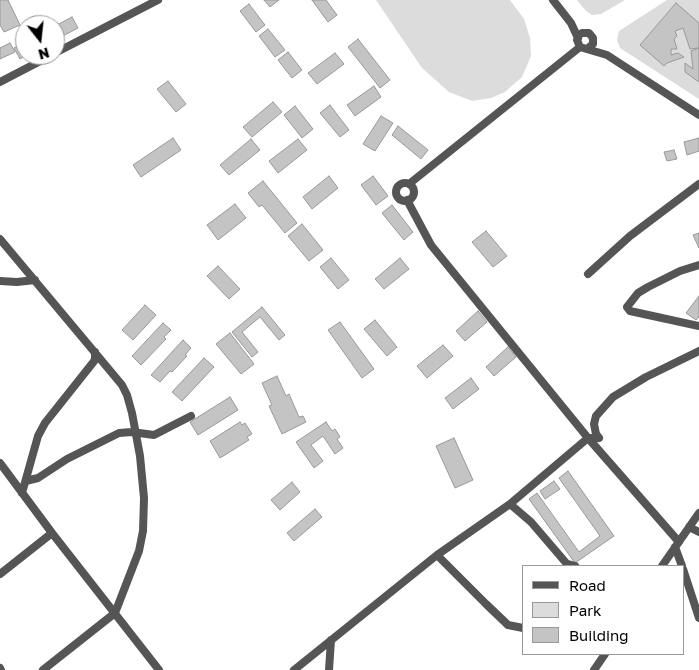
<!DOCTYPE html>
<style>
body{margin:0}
#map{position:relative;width:699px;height:670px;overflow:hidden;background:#fff;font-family:"Golos Text",sans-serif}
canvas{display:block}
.legend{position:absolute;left:522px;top:565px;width:162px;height:90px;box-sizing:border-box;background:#fff;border:1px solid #999;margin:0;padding:6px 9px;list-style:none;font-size:15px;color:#000}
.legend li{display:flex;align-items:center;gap:10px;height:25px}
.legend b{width:25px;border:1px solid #999}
.north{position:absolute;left:15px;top:15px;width:50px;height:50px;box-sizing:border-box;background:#fff;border:1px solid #999;border-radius:50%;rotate:164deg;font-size:14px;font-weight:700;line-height:20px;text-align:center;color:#000}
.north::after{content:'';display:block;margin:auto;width:18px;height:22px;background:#000;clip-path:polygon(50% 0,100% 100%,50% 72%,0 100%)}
</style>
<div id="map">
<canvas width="699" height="670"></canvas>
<ul class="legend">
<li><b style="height:6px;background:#555"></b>Road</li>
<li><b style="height:14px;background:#dcdcdc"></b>Park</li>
<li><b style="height:14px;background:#c4c4c4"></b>Building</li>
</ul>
<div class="north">N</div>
</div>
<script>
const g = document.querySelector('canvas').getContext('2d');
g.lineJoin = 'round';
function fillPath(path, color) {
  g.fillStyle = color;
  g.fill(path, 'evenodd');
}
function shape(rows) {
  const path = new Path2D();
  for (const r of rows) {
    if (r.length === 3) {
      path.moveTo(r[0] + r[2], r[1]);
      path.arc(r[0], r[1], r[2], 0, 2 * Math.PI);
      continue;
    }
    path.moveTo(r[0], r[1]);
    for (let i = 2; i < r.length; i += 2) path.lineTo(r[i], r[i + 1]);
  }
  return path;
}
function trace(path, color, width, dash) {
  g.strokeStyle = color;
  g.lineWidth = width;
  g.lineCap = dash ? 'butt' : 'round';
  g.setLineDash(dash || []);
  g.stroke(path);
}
const green = shape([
 [376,0,510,0,524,19,530,38,531,56,522,77,505,92,491,98,472,101,449,92,422,68],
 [577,0,625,0,601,14,592,15,586,11],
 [667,0,699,0,699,99,620,48,617,40,619,31]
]);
const building = shape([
 [0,0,8,0,20,25,4,32,0,25,0,0],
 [264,0,279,0,270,7,264,0],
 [312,0,326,0,337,15,328,22,312,0],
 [676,3,699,23,699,82,685,72,685,63,693,69,691,51,699,48,690,49,683,28,675,31,677,36,674,39,677,49,671,49,671,55,678,53,684,57,667,63,664,66,640,45,676,3],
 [249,4,265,25,256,32,240,11,249,4],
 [72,17,78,28,55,40,55,26,72,17],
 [268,29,285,50,275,57,259,36,268,29],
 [358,39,390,80,380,88,348,47,358,39],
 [25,42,25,55,26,55,20,59,14,48,25,42],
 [10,43,15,52,0,59,0,48,10,43],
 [288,52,302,70,292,78,278,60,288,52],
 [335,53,344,64,317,84,308,73,335,53],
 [168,81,186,104,176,112,157,89,168,81],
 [374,86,381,97,355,116,347,105,374,86],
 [273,102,282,112,252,137,243,127,273,102],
 [330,105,349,130,340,137,320,113,330,105],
 [295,106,313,129,302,138,284,115,295,106],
 [381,116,393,123,375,151,363,144,381,116],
 [398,126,428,150,421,159,392,135,398,126],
 [173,138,181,150,141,177,133,165,173,138],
 [699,138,699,151,687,155,684,142,699,138],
 [251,139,260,150,229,175,220,165,251,139],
 [298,139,307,150,278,173,269,161,298,139],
 [674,150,677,159,667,161,664,152,674,150],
 [329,176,338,188,312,209,303,197,329,176],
 [373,176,388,196,376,205,361,185,373,176],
 [263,181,297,223,285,233,262,205,259,207,248,193,263,181],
 [235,204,246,218,218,240,207,225,235,204],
 [392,205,413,232,404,240,382,213,392,205],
 [302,224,323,250,309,261,288,236,302,224],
 [486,231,507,256,493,267,472,242,486,231],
 [699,233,699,248,693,235,699,233],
 [331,258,349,280,338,289,320,267,331,258],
 [400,258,409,269,384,289,375,279,400,258],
 [218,266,240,289,229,299,207,276,218,266],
 [699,296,699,317,696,320,686,313,699,296],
 [145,305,156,315,133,340,122,330,145,305],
 [262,307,285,335,279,340,260,317,242,332,258,352,252,357,232,332,262,307],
 [478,311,487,322,465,341,456,331,478,311],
 [375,320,397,347,387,356,364,329,375,320],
 [340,322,374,369,362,378,328,330,340,322],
 [163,323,171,330,164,337,166,339,141,365,132,356,163,323],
 [230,333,254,364,241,374,216,344,230,333],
 [183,340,191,348,185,355,187,356,172,372,170,371,160,382,151,375,183,340],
 [443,345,453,356,427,378,417,366,443,345],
 [508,347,516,357,494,376,486,367,508,347],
 [204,358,214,367,182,401,172,392,204,358],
 [277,376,286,396,289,394,299,417,303,416,306,422,282,434,269,406,272,405,262,383,277,376],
 [471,378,479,389,453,409,445,398,471,378],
 [230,397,238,410,198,435,190,422,230,397],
 [240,422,242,425,245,423,252,434,247,437,249,440,220,458,210,441,240,422],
 [326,422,332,431,335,429,340,437,337,439,343,448,335,454,323,436,311,445,323,461,314,468,296,442,326,422],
 [454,438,473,480,455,488,436,446,454,438],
 [568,471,614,536,575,563,529,499,537,493,579,552,600,536,559,478,568,471],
 [554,481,560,489,545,499,540,491,554,481],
 [292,482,300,492,280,510,271,500,292,482],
 [315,509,322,517,294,541,287,533,315,509]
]);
const minor = shape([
 [553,0,571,23,578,38],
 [588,48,593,44,593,38,589,33,582,33,579,35,577,40,580,47,607,55,699,115],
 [55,53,158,0],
 [0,82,52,55],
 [405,192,9],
 [409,184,580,47],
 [407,200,431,245,588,438,679,542],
 [0,239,122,385,127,395,132,413,140,456,144,498,143,531,139,551,115,613,43,670],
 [699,265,680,271,648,287,638,293,627,307,630,311,699,326],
 [588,274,630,236,699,184],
 [0,281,17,282,35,280],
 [599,438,596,434,594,424,596,416,613,397,646,377,699,351],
 [0,463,52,533,159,670],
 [26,481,38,478,67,459,119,433,132,432,154,435,191,416],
 [22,493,38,436,45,423,95,360,95,352],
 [510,504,531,522,567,564,575,566],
 [689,527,699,532],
 [675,547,682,566],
 [437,555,486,604,508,625,523,628],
 [662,566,699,513],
 [683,569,699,618],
 [0,574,52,533],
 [0,668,1,670],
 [294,670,437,555,510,504,588,438,599,438],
 [329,670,331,640],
 [594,670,605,654]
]);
fillPath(green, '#dcdcdc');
fillPath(building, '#c4c4c4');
trace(building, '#999', 1);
trace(minor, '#555', 8);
</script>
